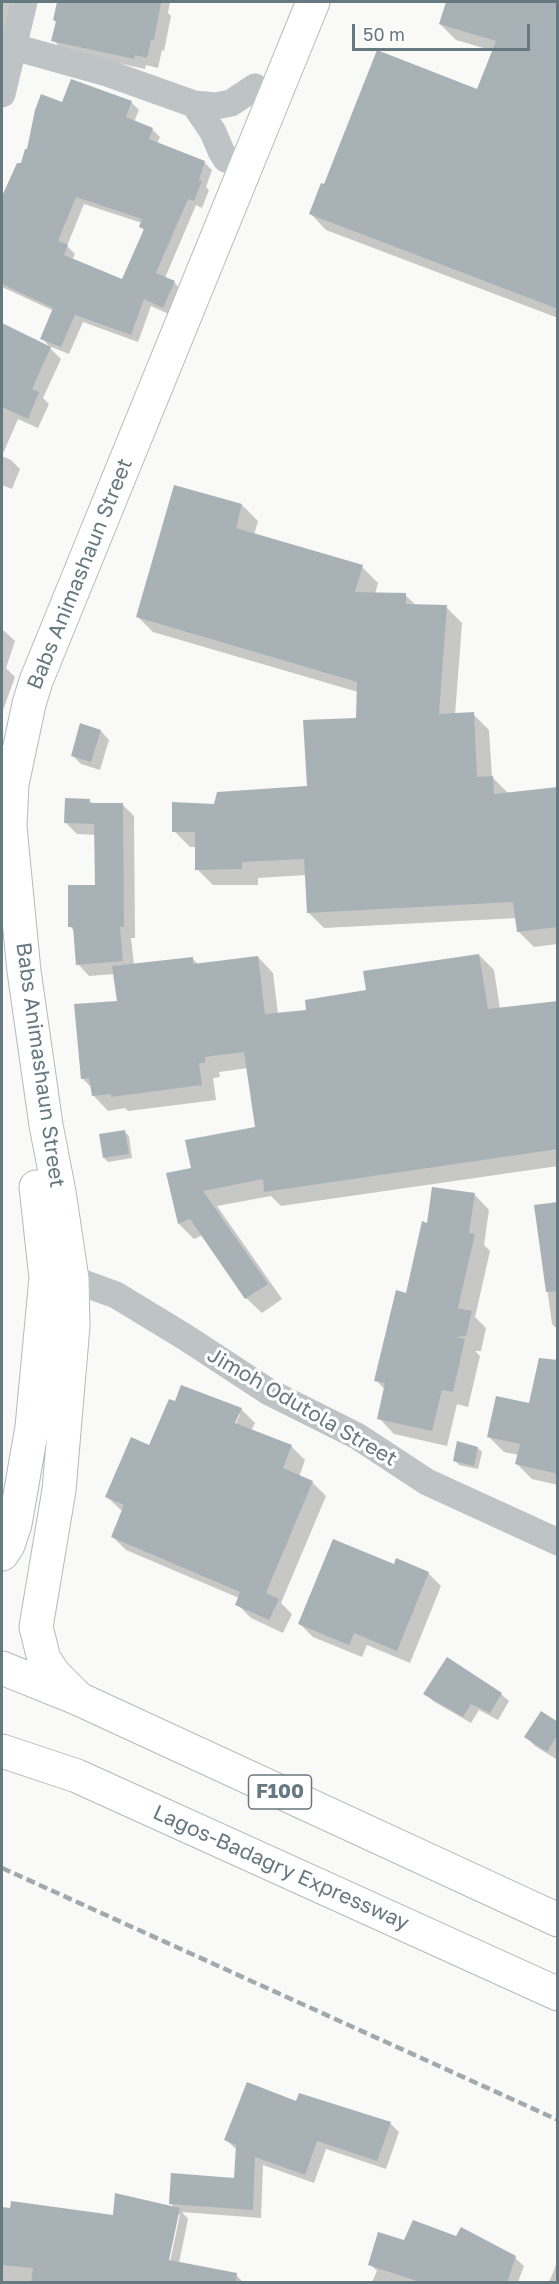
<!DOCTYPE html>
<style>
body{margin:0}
#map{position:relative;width:559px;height:2284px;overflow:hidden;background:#f9f9f7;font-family:"Golos Text",sans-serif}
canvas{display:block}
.frame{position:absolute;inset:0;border:3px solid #667880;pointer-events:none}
.scale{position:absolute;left:352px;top:24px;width:178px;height:27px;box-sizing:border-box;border:3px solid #667880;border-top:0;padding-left:8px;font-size:18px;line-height:21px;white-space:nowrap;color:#667880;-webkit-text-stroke:4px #fff;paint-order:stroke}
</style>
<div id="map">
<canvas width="559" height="2284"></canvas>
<div class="frame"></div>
<div class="scale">50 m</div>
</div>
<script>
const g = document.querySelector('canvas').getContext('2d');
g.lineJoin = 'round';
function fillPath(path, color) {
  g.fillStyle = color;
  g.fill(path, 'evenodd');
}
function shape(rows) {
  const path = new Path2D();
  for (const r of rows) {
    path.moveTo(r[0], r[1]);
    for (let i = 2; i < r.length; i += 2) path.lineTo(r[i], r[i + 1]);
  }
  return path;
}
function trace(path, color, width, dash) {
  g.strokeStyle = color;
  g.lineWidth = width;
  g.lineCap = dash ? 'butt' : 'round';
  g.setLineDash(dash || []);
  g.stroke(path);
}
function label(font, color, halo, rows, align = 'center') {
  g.font = font + ' "Golos Text",sans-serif';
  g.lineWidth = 6;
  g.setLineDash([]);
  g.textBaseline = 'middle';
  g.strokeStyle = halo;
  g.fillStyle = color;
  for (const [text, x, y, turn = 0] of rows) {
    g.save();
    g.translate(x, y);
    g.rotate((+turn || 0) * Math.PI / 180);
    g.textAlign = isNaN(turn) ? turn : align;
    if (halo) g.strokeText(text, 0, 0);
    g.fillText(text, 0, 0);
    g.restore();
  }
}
const shadow = shape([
 [2,2,26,2,2,35],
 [58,2,170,2,168,13,171,16,164,51,162,50,158,68,146,65,145,69,64,51,53,40,57,23,54,20],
 [447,2,558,2,558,318,326,230,311,214,325,186,478,91,494,51,456,40,440,24],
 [131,102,139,110,134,122,152,129,160,137,157,144,205,163,212,170,206,187,209,190,202,208,196,205,165,278,174,282,181,290,171,315,151,306,138,342,83,322,69,354,49,346,42,338,54,311,2,287,2,200,12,176,22,165,63,103],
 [84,204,142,223,141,227,145,231,123,281,72,260,75,254,67,246],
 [2,325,50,348,61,359,43,398,49,404,38,428,18,419,2,456,11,460,20,469,12,489,2,485],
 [242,505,258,521,254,535,362,567,378,583,375,594,405,595,417,606,446,607,462,623,455,715,473,714,489,730,492,777,509,794,558,788,558,944,534,947,518,931,517,918,324,928,308,912,306,875,258,878,258,885,213,885,197,869,196,847,190,847,174,831,216,806,308,787,357,720,358,692,153,632,137,616],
 [2,629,15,641,6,668,15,677,2,713],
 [101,731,109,740,100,770,81,764,72,755],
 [89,800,93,804,122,804,134,816,135,938,131,938,134,965,192,958,198,964,258,957,273,973,278,1014,308,1011,479,955,494,970,500,1009,558,1002,558,1166,281,1206,271,1196,217,1206,282,1299,262,1313,246,1298,203,1235,194,1239,179,1224,168,1175,193,1169,256,1128,248,1068,219,1072,220,1077,213,1078,216,1100,128,1111,125,1108,108,1111,93,1095,92,1088,82,1078,118,1002,115,974,89,976,78,964,74,931,70,926,96,887,96,835,77,834,66,823],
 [124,1131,129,1136,132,1158,108,1162,104,1158],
 [474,1194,489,1210,484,1245,490,1251,475,1317,486,1328,481,1351,475,1351,480,1356,468,1407,457,1404,447,1446,394,1434,379,1418,385,1390,376,1380,407,1295,428,1224],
 [558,1204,558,1330,552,1324,536,1207],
 [558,1362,558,1485,532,1479,517,1464,519,1455,504,1452,488,1436,530,1405],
 [241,1409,255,1423,251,1431,291,1446,305,1460,299,1477,312,1482,326,1496,281,1603,292,1614,283,1633,251,1618,237,1604,239,1598,126,1550,112,1536,123,1512,107,1497,150,1447],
 [237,1414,240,1414,233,1430],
 [478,1448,482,1452,478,1469,459,1465,455,1461],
 [397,1560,429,1574,441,1586,410,1663,367,1645,362,1657,313,1637,300,1624,395,1566],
 [425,1693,501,1694,509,1701,498,1720,479,1710,471,1723,433,1701],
 [558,1723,558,1757,556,1759,535,1746,526,1737],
 [297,2103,390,2123,399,2132,386,2169,326,2149,314,2183,263,2165,261,2218,182,2212,188,2219,178,2268,169,2267,180,2214,177,2214,125,2282,2,2282,2,2209,114,2216,176,2209,170,2203,236,2179,237,2150,226,2140],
 [405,2242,515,2258,524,2266,518,2282,372,2282,377,2271,370,2264],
 [558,2263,558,2282,549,2282,557,2263],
 [235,2274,243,2282,181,2282]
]);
const building = shape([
 [57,2,151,2,161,3,154,40,151,40,147,58,135,55,134,59,51,41,56,21,53,20],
 [446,2,558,2,558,309,309,214,321,183,324,184,377,50,477,89,496,41,439,24],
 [71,79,132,101,126,117,153,128,149,139,205,161,199,180,202,181,194,201,188,199,156,273,175,281,163,308,144,299,131,335,75,315,61,347,40,339,53,308,2,284,2,196,17,163,21,163,25,149,27,149,35,110,41,94,62,102],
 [76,197,142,219,139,227,144,229,122,279,64,255,68,245,58,241],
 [2,323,51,347,32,389,39,392,28,419,2,407],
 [174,485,242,504,236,528,363,565,355,592,406,593,406,604,447,605,439,714,474,712,477,777,493,776,494,794,558,787,558,927,517,932,513,902,307,913,304,859,242,862,242,869,195,870,195,832,172,832,172,802,214,804,217,792,307,786,303,720,356,718,357,682,136,617],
 [80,723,101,730,91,762,71,756],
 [65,798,90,799,89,803,123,803,124,927,120,927,123,961,76,965,73,927,68,927,68,885,95,885,94,824,64,823],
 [479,954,488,1009,558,1001,558,1149,264,1192,263,1179,203,1191,268,1284,245,1299,190,1219,178,1224,166,1173,191,1168,185,1140,255,1127,244,1052,205,1057,205,1063,199,1063,202,1085,111,1097,111,1094,92,1096,89,1078,81,1079,74,1004,117,1001,112,966,193,957,193,964,258,956,265,1014,306,1010,305,1000,366,990,363,971],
 [125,1130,129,1154,103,1158,99,1134],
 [432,1187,475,1193,469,1233,475,1234,458,1308,472,1311,466,1336,456,1337,465,1339,453,1392,442,1390,432,1431,377,1419,385,1383,374,1381,396,1290,406,1293,422,1221,427,1223],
 [558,1202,558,1291,546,1292,534,1205],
 [539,1358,558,1360,558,1474,515,1464,520,1444,487,1437,496,1396,529,1403],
 [181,1385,242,1408,235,1423,292,1445,283,1468,313,1481,266,1593,279,1599,269,1620,235,1605,240,1592,111,1537,124,1505,105,1497,131,1437,149,1445,169,1399,175,1401],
 [457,1441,478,1447,474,1466,453,1461],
 [333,1539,394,1564,396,1558,429,1572,397,1651,354,1633,349,1645,298,1624],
 [447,1657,502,1693,490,1713,471,1704,463,1717,423,1694],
 [541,1711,558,1722,558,1734,547,1752,524,1737],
 [247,2082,296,2101,299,2093,391,2122,377,2161,317,2141,305,2175,255,2157,253,2210,169,2204,171,2173,234,2178,236,2145,224,2140],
 [115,2193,180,2208,169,2260,237,2273,236,2283,31,2283,33,2268,2,2265,2,2207,10,2208,11,2201,113,2215],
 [413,2220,456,2236,461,2227,516,2256,507,2283,423,2283,368,2265,378,2232,404,2240]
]);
const minor = shape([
 [2,46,14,47,107,73,194,104,216,106,231,103,255,87],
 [2,94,24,2],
 [194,104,213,132,221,151,226,159],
 [54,1279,72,1279,116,1295,185,1337,269,1392,357,1436,427,1482,558,1542]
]);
const secondary = shape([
 [2,1554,8,1545,15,1524,32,1427,46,1278,36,1187],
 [79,1699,54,1674,44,1659,36,1627,59,1490,73,1326,72,1279,59,1192,46,1125,24,971,10,827,12,784,29,704,36,681,313,2]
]);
const trunk = shape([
 [2,1668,79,1699,558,1920],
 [2,1751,77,1776,558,1994]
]);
const rail = shape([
 [2,1868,558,2120]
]);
const shields = [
 [280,1792,63]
];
const shieldNames = [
 ["F100",280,1792]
];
const streetNames = [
 ["Babs Animashaun Street",80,574,-68],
 ["Babs Animashaun Street",40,1065,82],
 ["Jimoh Odutola Street",302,1407,30],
 ["Lagos-Badagry Expressway",281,1868,24]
];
fillPath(shadow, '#0003');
fillPath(building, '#a8b2b6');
trace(secondary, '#b3babd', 35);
trace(trunk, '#b4b9bb', 35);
trace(minor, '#bec4c6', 27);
trace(secondary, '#fff', 33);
trace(trunk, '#fff', 33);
trace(rail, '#a0a9ad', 4.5, [9, 4.5]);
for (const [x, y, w] of shields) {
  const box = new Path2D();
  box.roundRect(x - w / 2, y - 17, w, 34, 4.5);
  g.fillStyle = '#fff';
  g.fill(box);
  trace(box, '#667880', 1.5);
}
label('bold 20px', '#667880', null, shieldNames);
label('21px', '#667880', '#fff', streetNames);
</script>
